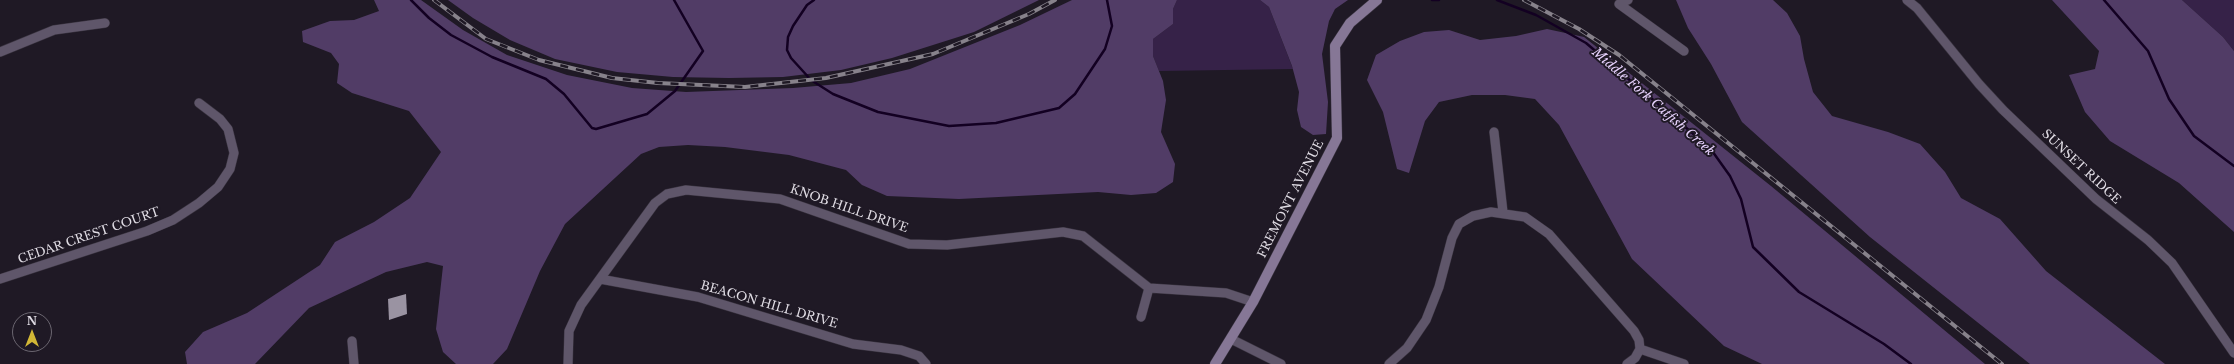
<!DOCTYPE html>
<style>
body{margin:0}
#map{position:relative;width:2234px;height:364px;overflow:hidden;background:#1f1925;font-family:"Libre Baskerville",serif}
canvas{display:block}
.north{position:absolute;left:12px;top:312px;width:40px;height:40px;box-sizing:border-box;background:#1f1925;border:1px solid #6c6771;border-radius:50%;rotate:0deg;font-size:11px;font-weight:700;line-height:16px;text-align:center;color:#dfdbe3}
.north::after{content:'';display:block;margin:auto;width:14px;height:18px;background:#d2b736;clip-path:polygon(50% 0,100% 100%,50% 72%,0 100%)}
</style>
<div id="map">
<canvas width="2234" height="364"></canvas>
<div class="north">N</div>
</div>
<script>
const g = document.querySelector('canvas').getContext('2d');
g.lineJoin = 'round';
function fillPath(path, color) {
  g.fillStyle = color;
  g.fill(path, 'evenodd');
}
function shape(rows) {
  const path = new Path2D();
  for (const r of rows) {
    path.moveTo(r[0], r[1]);
    for (let i = 2; i < r.length; i += 2) path.lineTo(r[i], r[i + 1]);
  }
  return path;
}
function trace(path, color, width, dash) {
  g.strokeStyle = color;
  g.lineWidth = width;
  g.lineCap = dash ? 'butt' : 'round';
  g.setLineDash(dash || []);
  g.stroke(path);
}
function label(font, color, halo, rows, align = 'center') {
  g.font = font + ' "Libre Baskerville",serif';
  g.lineWidth = 4;
  g.setLineDash([]);
  g.textBaseline = 'middle';
  g.strokeStyle = halo;
  g.fillStyle = color;
  for (const [text, x, y, turn = 0] of rows) {
    g.save();
    g.translate(x, y);
    g.rotate((+turn || 0) * Math.PI / 180);
    g.textAlign = isNaN(turn) ? turn : align;
    if (halo) g.strokeText(text, 0, 0);
    g.fillText(text, 0, 0);
    g.restore();
  }
}
const green = shape([
 [1177,0,1260,0,1269,7,1293,69,1159,71,1153,56,1153,39,1173,24,1173,9],
 [2182,0,2234,0,2234,51,2223,37]
]);
const forest = shape([
 [374,0,421,0,463,30,507,55,567,75,632,88,686,92,793,88,851,83,910,69,1020,25,1072,0,1177,0,1173,9,1173,24,1153,39,1153,56,1163,81,1166,100,1161,132,1175,164,1173,182,1156,193,1131,195,1098,192,959,199,887,196,862,185,846,170,789,155,725,147,688,145,659,147,641,154,565,224,540,271,507,349,493,364,456,364,443,352,436,329,443,266,427,262,386,272,309,308,255,364,187,364,185,352,203,332,247,313,320,265,335,242,374,222,410,198,441,152,409,111,352,93,337,83,339,64,331,53,303,42,302,31,330,21,354,20,379,11],
 [448,0,1039,0,974,32,892,58,841,70,783,77,729,78,673,77,617,72,555,59,510,40,473,18],
 [1260,0,1348,0,1335,9,1329,21,1322,54,1328,102,1326,134,1313,135,1301,127,1297,110,1299,92,1292,66,1269,7],
 [1676,0,1773,0,1787,13,1800,36,1804,59,1813,92,1832,116,1888,132,1920,144,1945,172,1961,198,2000,219,2046,271,2165,364,2030,364,1870,237,1742,122,1711,64,1688,28],
 [2052,0,2182,0,2223,37,2234,51,2234,232,2179,183,2110,141,2085,112,2069,75,2095,69,2099,51],
 [1547,29,1584,37,1771,186,1985,364,1762,364,1724,346,1632,259,1559,125,1535,99,1505,95,1472,95,1439,102,1425,121,1409,173,1397,169,1383,112,1367,80,1376,55,1400,41,1424,32,1449,30,1480,40,1516,36]
]);
const stream = shape([
 [411,0,429,18,451,35,492,57,546,79,564,94,592,128,596,129,647,114,675,91,703,51,674,0],
 [814,0,807,5,793,26,788,37,787,50,791,58,811,80,833,94,878,112,949,126,996,123,1059,108,1075,94,1105,49,1112,26,1107,0],
 [1432,0,1439,0],
 [1497,0,1536,15,1586,43,1710,148,1730,176,1741,199,1753,247,1799,292,1884,344,1911,364],
 [2104,0,2148,51,2169,99,2194,136,2234,166]
]);
const building = shape([
 [406,294,407,314,389,320,388,299]
]);
const minor = shape([
 [1628,0,1619,4,1684,51],
 [1907,0,1917,8,1979,84,2003,110,2096,199,2148,240,2172,263,2234,353],
 [0,52,54,30,105,23],
 [1494,132,1503,212],
 [0,279,147,231,173,220,199,203,218,187,230,169,234,153,228,129,220,119,199,103],
 [600,279,698,297,853,344,901,350,919,356,926,364],
 [1141,317,1149,288],
 [1231,339,1281,364],
 [352,341,354,364],
 [1640,349,1684,364],
 [568,364,569,331,581,305,655,203,667,194,686,190,780,199,909,244,947,245,1063,232,1083,236,1149,288,1226,293,1253,302],
 [1389,364,1407,348,1426,320,1439,287,1452,238,1459,224,1473,216,1491,212,1525,217,1549,234,1634,331,1639,340,1640,349,1635,358,1627,364]
]);
const secondary = shape([
 [1215,364,1253,302,1337,138,1335,46,1350,23,1377,0]
]);
const rail = shape([
 [434,0,486,39,539,60,612,78,658,83,745,87,826,78,933,54,1029,14,1055,0],
 [1524,0,1579,29,1619,55,2002,364]
]);
const streetNames = [
 ["SUNSET RIDGE",2081,167,43],
 ["FREMONT AVENUE",1291,199,-63],
 ["KNOB HILL DRIVE",849,209,19],
 ["CEDAR CREST COURT",89,236,-19],
 ["BEACON HILL DRIVE",769,305,16]
];
const waterNames = [
 ["Middle Fork Catfish Creek",1653,102,41]
];
fillPath(green, '#362248');
fillPath(forest, '#513c66');
trace(stream, '#130022', 2.5);
fillPath(building, '#9a93a2');
trace(minor, '#3a3440', 10);
trace(secondary, '#3a3440', 11);
trace(minor, '#5f566a', 9);
trace(secondary, '#867796', 10);
trace(rail, '#87828b', 4);
trace(rail, '#1f1925', 2.5, [8]);
label('12px', '#dfdbe3', '#1f1925', streetNames);
label('italic 13px', '#e6d1fc', '#1f1925', waterNames);
</script>
